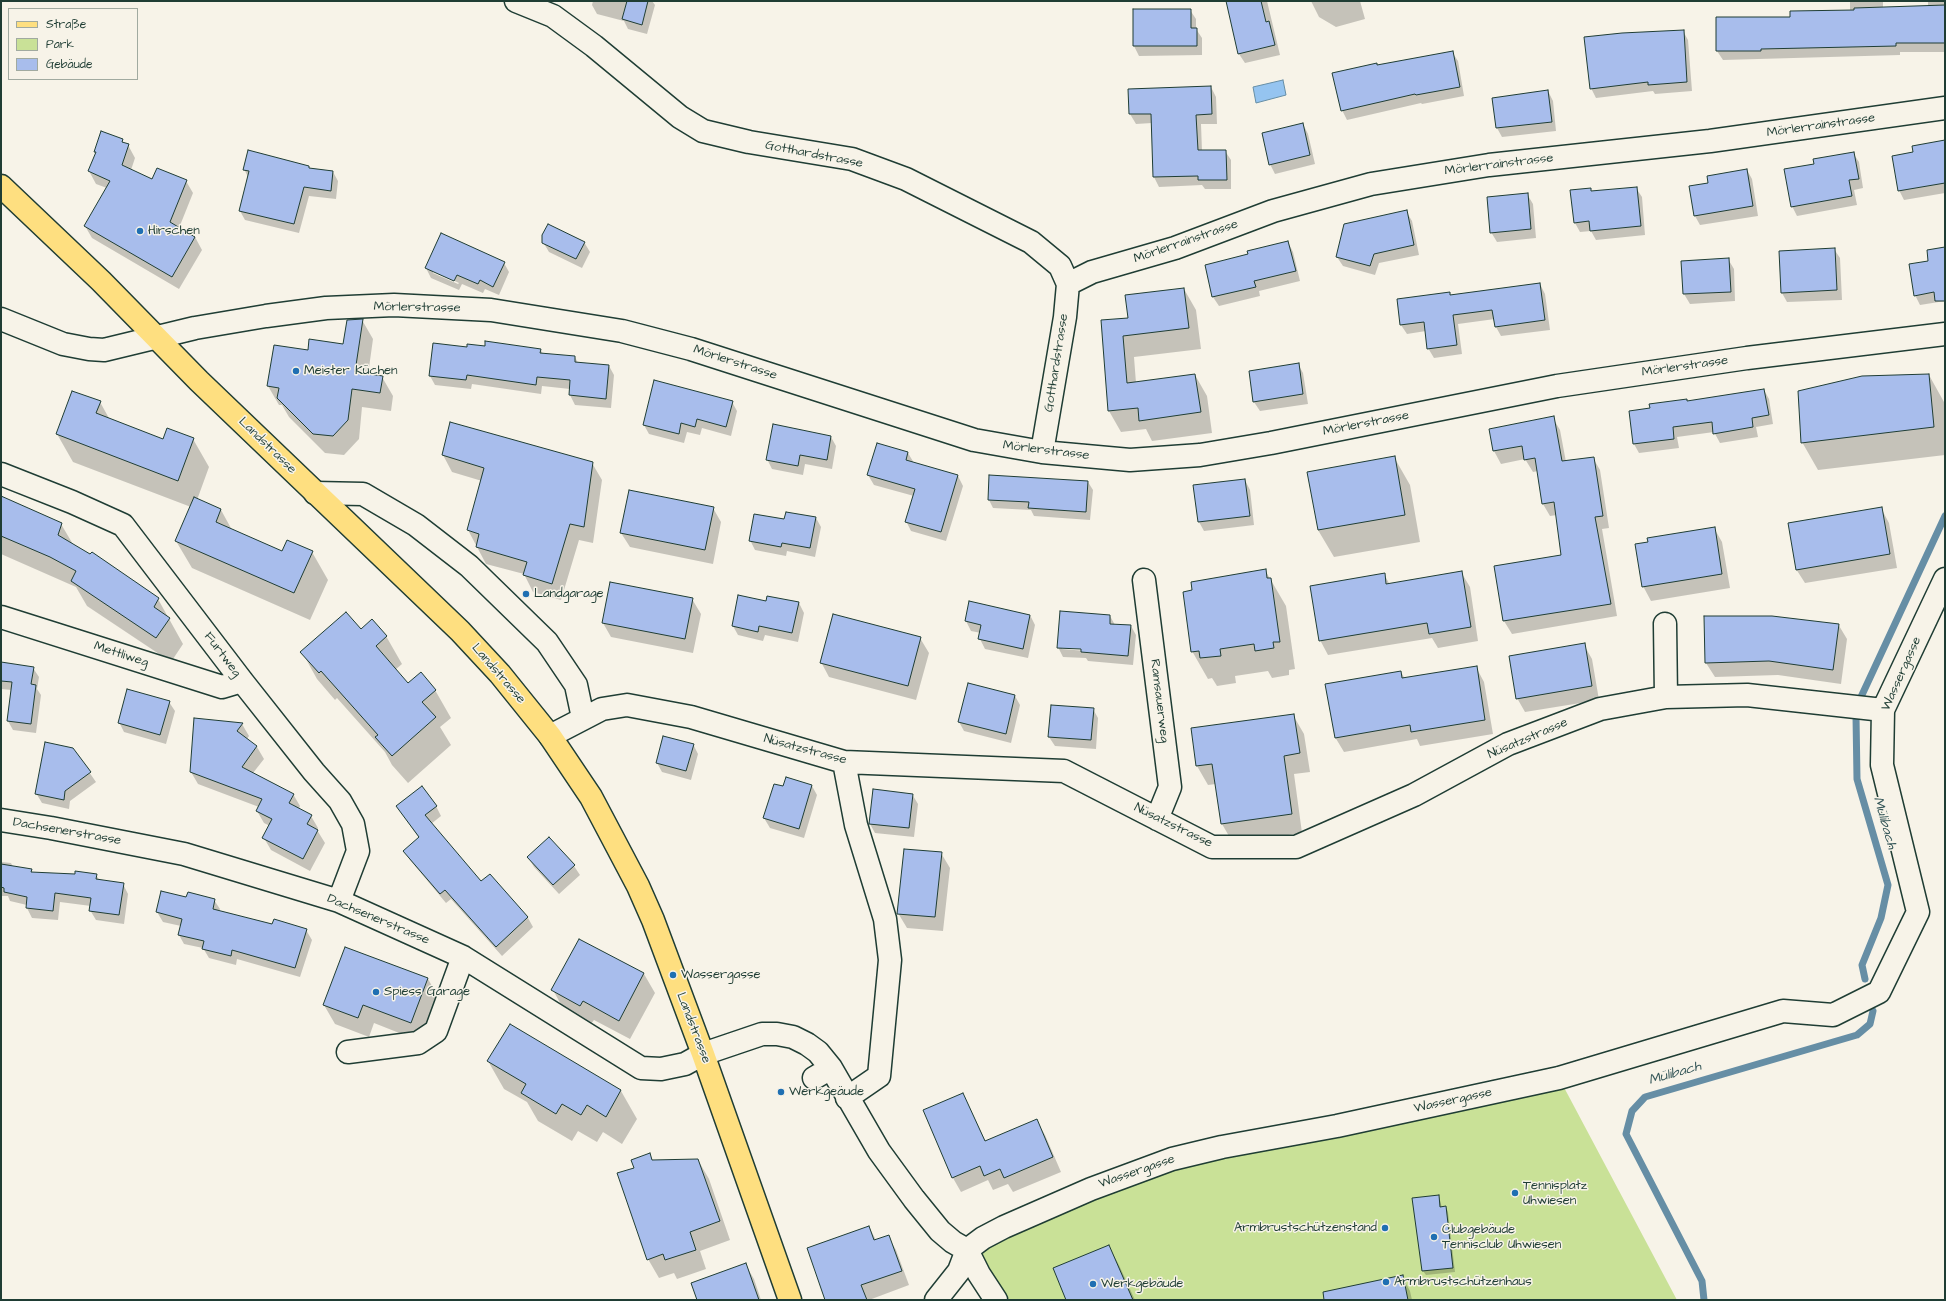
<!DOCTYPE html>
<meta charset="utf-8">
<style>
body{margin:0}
#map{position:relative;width:1946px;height:1301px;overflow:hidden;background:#f7f3e8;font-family:"Architects Daughter",sans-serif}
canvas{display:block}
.frame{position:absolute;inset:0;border:2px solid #1f3d34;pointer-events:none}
.legend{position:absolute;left:8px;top:8px;width:130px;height:72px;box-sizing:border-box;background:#f7f3e8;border:1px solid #a1aaa0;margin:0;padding:5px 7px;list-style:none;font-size:12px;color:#1f3d34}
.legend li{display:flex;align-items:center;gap:8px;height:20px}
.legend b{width:20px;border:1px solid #a1aaa0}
</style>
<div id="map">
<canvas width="1946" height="1301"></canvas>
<div class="frame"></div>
<ul class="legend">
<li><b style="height:5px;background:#fedf80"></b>Straße</li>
<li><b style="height:11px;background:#c9e197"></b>Park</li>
<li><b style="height:11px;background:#a8bdec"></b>Gebäude</li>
</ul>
</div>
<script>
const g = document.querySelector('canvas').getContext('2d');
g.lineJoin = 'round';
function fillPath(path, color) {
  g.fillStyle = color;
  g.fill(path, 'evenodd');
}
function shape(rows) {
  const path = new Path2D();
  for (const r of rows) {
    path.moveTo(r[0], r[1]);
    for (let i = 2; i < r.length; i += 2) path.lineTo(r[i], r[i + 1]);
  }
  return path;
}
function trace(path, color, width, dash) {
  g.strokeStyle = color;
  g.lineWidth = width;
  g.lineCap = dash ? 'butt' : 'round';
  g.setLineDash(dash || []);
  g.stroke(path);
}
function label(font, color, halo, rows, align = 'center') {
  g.font = font + ' "Architects Daughter",sans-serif';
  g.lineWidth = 3;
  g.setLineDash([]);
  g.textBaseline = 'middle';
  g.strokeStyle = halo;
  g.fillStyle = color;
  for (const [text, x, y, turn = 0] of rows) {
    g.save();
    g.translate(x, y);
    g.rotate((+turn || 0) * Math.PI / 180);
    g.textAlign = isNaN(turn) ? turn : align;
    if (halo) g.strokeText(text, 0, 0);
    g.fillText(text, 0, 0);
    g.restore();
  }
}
const green = shape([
 [1559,1078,1677,1300,1004,1300,973,1249,1091,1189]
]);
const water = shape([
 [1283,80,1286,95,1256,103,1253,87,1283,80]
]);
const shadow = shape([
 [593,1,652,1,655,5,647,34,628,29,624,21,597,14,592,5],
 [1227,1,1267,1,1280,55,1245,63,1239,54],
 [1311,1,1360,1,1365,19,1336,27,1319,17],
 [1850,1,1883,1,1883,8,1928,6,1928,1,1945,1,1945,52,1900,52,1900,55,1723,60,1717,51,1717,18,1791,18,1850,11],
 [1134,10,1190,10,1196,19,1196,29,1202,38,1202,55,1139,56,1134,46],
 [1683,31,1688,40,1692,91,1655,94,1653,91,1596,98,1591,88],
 [1452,52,1458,61,1464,96,1422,104,1421,103,1347,120,1342,110,1377,66],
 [1211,87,1216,97,1217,124,1201,124,1202,151,1225,151,1231,160,1231,189,1205,189,1202,185,1159,187,1154,177,1152,123,1136,124,1130,114,1129,89],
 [1548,91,1553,101,1556,131,1502,137,1497,128,1493,98],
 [1303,124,1308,134,1315,164,1275,174,1270,164],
 [122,140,124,144,128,145,135,158,131,170,153,180,186,181,193,193,179,228,195,237,202,250,179,289,92,238,85,226,107,188,96,184,89,171,96,154,95,151],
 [1945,141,1945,193,1904,200,1899,190,1915,153],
 [1853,153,1859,162,1863,188,1854,190,1857,205,1797,216,1792,206],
 [308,167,310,169,333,172,338,181,336,199,309,196,299,233,245,220,240,211,248,177,244,169],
 [1747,170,1752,179,1758,216,1700,225,1695,216,1690,187,1709,184],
 [1636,188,1642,197,1645,235,1596,240,1591,231,1580,232,1575,223,1590,189,1592,192],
 [1527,194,1533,204,1536,238,1497,242,1491,232],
 [1406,211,1412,221,1419,255,1379,263,1375,275,1343,266,1337,257],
 [543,242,584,242,590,252,582,268,549,252],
 [1288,242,1293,252,1300,281,1259,291,1260,296,1219,306,1213,297,1206,266,1249,255],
 [1945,248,1945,301,1920,305,1915,295,1929,262],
 [1834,249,1840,258,1842,300,1787,302,1782,293],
 [1728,259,1734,269,1735,301,1690,304,1684,294,1683,262],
 [504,263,509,272,499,295,485,289,483,293,462,284,459,290,431,278,426,268],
 [433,271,459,283,458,284,433,273],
 [1540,284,1545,294,1550,330,1501,336,1496,327,1495,319,1458,324,1462,354,1434,358,1428,348,1426,331,1407,334,1401,325,1450,293,1451,296],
 [1184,289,1196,310,1201,349,1134,357,1136,383,1195,375,1207,396,1212,433,1152,441,1146,429,1121,432,1109,411,1102,321,1129,319],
 [362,320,373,339,368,375,382,377,393,396,391,411,362,407,359,439,344,455,325,453,289,417,282,405,279,405,268,386,308,352,343,345],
 [485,347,540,349,543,354,575,357,578,363,609,366,614,375,611,408,575,405,570,395,570,389,542,386,541,394,472,384,471,389,435,385,430,376,468,348],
 [1298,364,1303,373,1308,404,1260,411,1254,402,1250,372],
 [1929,375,1944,402,1945,455,1818,470,1802,442],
 [1764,390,1769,399,1773,424,1756,427,1758,437,1720,443,1714,432,1677,437,1679,448,1639,453,1634,444,1630,412],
 [73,392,100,402,110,420,164,440,193,439,209,467,197,500,221,510,232,530,283,552,312,552,328,580,310,620,192,568,176,541,191,507,73,462,57,434],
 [732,402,737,411,731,436,702,428,700,435,687,432,684,443,649,434,644,425],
 [1553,418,1560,430,1566,462,1593,458,1600,470,1609,528,1602,529,1617,616,1512,634,1504,621,1495,567,1563,556,1557,515,1550,516,1543,504,1538,471,1533,472,1525,459,1501,464,1494,451,1490,430],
 [451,423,592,463,602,480,593,543,579,540,561,600,533,592,524,574,486,564,468,530,482,481,452,472,443,455],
 [831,437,836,446,832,469,805,464,803,475,772,469,767,459],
 [878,444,908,453,914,463,958,476,963,486,946,541,911,531,906,521,914,496,874,485,868,475],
 [1394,457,1410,485,1420,542,1334,557,1318,530],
 [990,476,1088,482,1093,490,1090,520,1034,516,1031,510,993,508,989,500],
 [1245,480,1250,490,1254,525,1204,531,1199,522,1194,486],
 [1,498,61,524,74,546,158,599,183,644,171,662,87,606,76,587,1,554],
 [713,508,721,522,713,564,630,547,621,533],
 [1881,508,1889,523,1897,568,1805,583,1796,569],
 [816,518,821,527,815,557,787,551,786,556,755,550,750,540,785,520],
 [1714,528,1722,542,1730,588,1651,601,1643,586],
 [1265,570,1286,606,1295,669,1289,670,1289,675,1272,678,1268,671,1235,676,1236,683,1217,686,1212,678,1208,679,1192,651],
 [1461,572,1470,587,1478,641,1438,648,1432,638,1328,655,1320,640,1384,574,1390,585],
 [692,599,701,614,693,653,611,637,603,623],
 [766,602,799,603,804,613,798,642,765,635,763,641,738,635,733,626],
 [1030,615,1035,625,1028,658,985,649,980,639,981,633,971,631,966,621],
 [1110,616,1115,625,1131,626,1136,635,1133,665,1088,661,1086,658,1063,657,1058,647],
 [1062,647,1086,649,1086,651,1062,649],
 [1838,624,1847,639,1841,684,1778,675,1715,677,1706,663],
 [361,631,386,636,402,664,395,670,408,684,435,690,451,718,440,727,451,745,408,783,392,765,385,752,337,698,335,700,317,679,302,652],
 [920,638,929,653,916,700,829,677,821,662],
 [1584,645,1592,659,1599,700,1525,712,1517,698],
 [1,663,33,668,39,677,37,689,41,695,36,733,13,730,8,721,12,690,1,689],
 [1476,667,1484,682,1493,734,1420,746,1417,739,1344,752,1335,737,1401,672,1405,679],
 [969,684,1015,696,1020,705,1011,743,964,731,959,722],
 [169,702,175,711,166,744,124,732,119,722],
 [1093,709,1098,718,1096,749,1055,746,1049,737],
 [1293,715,1304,734,1310,772,1294,774,1302,833,1233,843,1222,824,1216,784,1208,785,1197,766,1192,729],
 [242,724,249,736,247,739,257,747,264,759,253,773,293,794,300,806,299,809,311,816,318,828,317,830,325,843,310,871,271,850,264,838,270,826,264,823,257,811,259,807,198,784,191,772],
 [693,744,698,754,691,780,662,772,657,763],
 [73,749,96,782,70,801,69,809,42,803,36,793],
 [812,786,817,795,804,838,770,828,764,818,783,788],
 [912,794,918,804,914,837,875,833,870,824],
 [436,806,441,816,431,824,481,883,490,875,528,918,533,927,502,956,451,899,446,903,410,860,404,851,419,838,397,807],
 [549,838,574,866,580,875,559,894,534,867,528,857],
 [941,853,950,868,943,931,907,928,898,913],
 [1,862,11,863,13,867,31,870,33,873,96,875,100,881,123,884,128,894,124,924,96,920,90,910,91,906,60,902,58,920,32,918,27,908,27,905,10,901,8,896,1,896],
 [162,892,187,899,214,900,220,909,219,912,273,925,306,930,312,940,300,977,237,959,236,965,209,958,203,948,184,944,179,935,181,926,163,922,157,912],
 [579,940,644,974,655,993,630,1039,594,1020,591,1024,564,1010,553,990],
 [346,948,428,979,439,998,422,1042,374,1023,369,1037,335,1024,324,1005],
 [510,1026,621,1091,637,1119,622,1144,603,1132,597,1142,578,1131,572,1141,538,1121,527,1102,504,1089,488,1061],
 [963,1094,986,1142,1036,1120,1045,1135,1061,1172,1013,1192,1008,1184,993,1190,988,1180,961,1192,953,1178],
 [649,1155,653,1161,698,1160,709,1179,730,1240,700,1251,706,1269,677,1279,674,1273,659,1278,648,1259,635,1168],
 [1439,1196,1442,1208,1446,1207,1448,1212,1455,1272,1426,1275,1423,1271],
 [869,1227,876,1240,888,1236,896,1250,909,1285,869,1300,826,1300],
 [1109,1247,1119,1265,1135,1300,1067,1300],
 [745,1264,754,1279,761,1300,698,1300],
 [1402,1276,1410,1291,1412,1300,1338,1300]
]);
const stream = shape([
 [1861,697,1945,516],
 [1856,716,1857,779,1888,885,1881,918,1862,965,1865,979],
 [1704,1300,1702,1281,1626,1134,1632,1111,1645,1097,1857,1035,1870,1024,1873,1011]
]);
const building = shape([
 [627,1,648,1,642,25,622,19,627,1],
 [1226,1,1261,1,1266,22,1269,21,1275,45,1238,54,1226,1],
 [1945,5,1945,43,1896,43,1896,46,1761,49,1761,51,1716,51,1716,17,1790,17,1790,11,1854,10,1854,8,1945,5],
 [1133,9,1191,9,1191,28,1197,28,1197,46,1133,46,1133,9],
 [1684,30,1687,82,1648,85,1648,82,1590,89,1584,37,1622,33,1684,30],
 [1453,51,1460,87,1416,95,1415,94,1341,111,1332,73,1377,63,1377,65,1453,51],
 [1211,86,1212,114,1196,115,1198,150,1226,150,1227,180,1198,180,1198,176,1153,177,1151,114,1129,114,1128,89,1211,86],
 [1548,90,1552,122,1496,128,1492,98,1548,90],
 [1303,123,1310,155,1269,165,1262,133,1303,123],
 [101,131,123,139,122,142,129,144,122,165,152,179,157,168,187,180,170,222,195,237,172,277,84,226,110,181,88,171,96,152,94,152,101,131],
 [1945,140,1945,183,1898,191,1892,156,1913,152,1912,146,1945,140],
 [248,150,309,166,309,168,333,171,331,191,304,187,294,224,239,211,249,171,243,170,248,150],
 [1854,152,1859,179,1849,180,1852,196,1791,207,1784,169,1814,164,1813,159,1854,152],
 [1747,169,1753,206,1694,216,1689,186,1708,183,1707,176,1747,169],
 [1637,187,1641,226,1590,231,1589,221,1574,223,1570,190,1591,188,1591,191,1637,187],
 [1528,193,1531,229,1490,233,1487,197,1528,193],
 [1407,210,1414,245,1374,254,1370,266,1336,257,1344,224,1407,210],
 [548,224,585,242,576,259,542,243,542,235,548,224],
 [441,233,505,262,493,287,480,280,478,284,457,275,454,281,425,268,441,233],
 [1288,241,1296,271,1254,281,1256,287,1212,297,1205,265,1248,254,1247,251,1288,241],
 [1945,247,1945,301,1935,301,1934,292,1914,296,1909,264,1928,261,1927,250,1945,247],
 [1835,248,1837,290,1781,293,1779,251,1835,248],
 [1729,258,1731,292,1683,294,1681,261,1729,258],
 [1540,283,1545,320,1495,327,1492,310,1453,315,1457,345,1427,349,1424,322,1400,325,1397,299,1450,292,1450,295,1540,283],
 [1184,288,1189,328,1123,336,1127,383,1195,374,1201,412,1139,421,1138,408,1108,411,1101,320,1128,318,1125,295,1184,288],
 [363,319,355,372,383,376,380,393,352,389,348,420,333,436,313,434,277,398,279,388,267,386,274,345,308,350,309,339,343,344,347,320,363,319],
 [485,341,541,349,540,353,575,356,575,362,609,365,606,399,569,395,570,380,537,377,536,385,467,375,466,380,429,376,433,343,467,347,467,344,485,346,485,341],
 [1299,363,1303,394,1253,402,1249,371,1299,363],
 [1929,374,1934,427,1801,443,1798,391,1862,376,1929,374],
 [654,380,733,401,726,427,697,419,695,427,681,423,679,434,643,425,654,380],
 [1764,389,1769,415,1752,418,1753,427,1713,434,1712,422,1673,427,1674,439,1633,444,1629,411,1650,408,1649,404,1687,399,1687,401,1764,389],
 [72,391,101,401,96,413,163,439,167,428,194,438,178,481,56,434,72,391],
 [1554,416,1562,461,1594,457,1603,516,1595,517,1611,604,1503,621,1494,566,1561,555,1554,502,1542,504,1535,458,1524,460,1522,446,1493,451,1489,429,1554,416],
 [450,422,593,462,584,527,570,524,552,584,523,575,527,562,476,547,479,534,467,530,484,468,442,455,450,422],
 [773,424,831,436,827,460,800,455,798,466,766,460,773,424],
 [877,443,908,452,906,460,958,475,941,532,905,522,915,489,867,475,877,443],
 [1395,456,1405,515,1318,530,1307,472,1395,456],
 [989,475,1088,481,1086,512,1028,508,1029,502,988,500,989,475],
 [1245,479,1250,516,1198,522,1193,485,1245,479],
 [629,490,714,507,705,550,620,533,629,490],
 [1,496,62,523,58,535,90,554,92,552,159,598,154,607,170,618,156,638,71,581,76,571,50,557,1,536,1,496],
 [194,497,221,509,216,522,282,551,287,540,313,551,294,593,175,541,194,497],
 [1882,507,1890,554,1796,570,1788,523,1882,507],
 [786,512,816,517,810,548,782,543,781,547,749,541,754,514,784,519,786,512],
 [1715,527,1722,574,1642,587,1635,544,1648,542,1647,538,1715,527],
 [1266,569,1267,578,1271,578,1280,642,1273,642,1274,648,1255,651,1254,644,1220,649,1221,656,1200,658,1199,651,1191,652,1183,592,1192,590,1191,582,1266,569],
 [1462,571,1471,627,1429,634,1427,623,1319,641,1310,586,1385,573,1386,584,1462,571],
 [610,582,693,598,685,639,602,623,610,582],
 [738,595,766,601,767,596,799,602,792,633,759,626,758,632,732,626,738,595],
 [969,601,1030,615,1023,649,978,639,981,625,965,621,969,601],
 [1060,611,1110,615,1110,624,1131,625,1128,656,1081,652,1081,649,1057,648,1060,611],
 [346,612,361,629,372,619,387,636,376,646,408,683,421,672,436,690,422,702,436,717,392,756,375,737,378,735,321,671,319,673,300,652,346,612],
 [833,614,921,637,908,686,820,663,833,614],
 [1704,616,1772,616,1839,624,1833,670,1769,661,1705,663,1704,616],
 [1585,643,1592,686,1516,699,1509,656,1585,643],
 [1,662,34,667,31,684,36,685,31,724,7,721,12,682,1,681,1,662],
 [1477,666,1485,720,1411,732,1410,725,1335,738,1325,684,1401,671,1402,678,1477,666],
 [968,683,1015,695,1006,734,958,722,968,683],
 [127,689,170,701,160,735,118,723,127,689],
 [1051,705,1094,708,1091,740,1048,737,1051,705],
 [1294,714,1300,753,1284,756,1292,814,1221,824,1212,764,1196,766,1191,728,1294,714],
 [194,718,243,723,237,731,257,746,242,767,294,794,289,803,312,815,307,824,318,830,303,859,262,838,272,819,256,811,262,799,190,772,194,718],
 [663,736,694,744,686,771,656,763,663,736],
 [45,742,73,748,91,772,65,791,64,800,35,794,45,742],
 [786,777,812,785,799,829,763,818,774,784,783,786,786,777],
 [422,786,437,806,425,815,481,881,490,874,528,917,496,947,445,890,440,894,403,851,419,837,396,806,422,786],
 [873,789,913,794,909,828,869,824,873,789],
 [549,837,575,865,553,885,527,857,549,837],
 [904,849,942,852,935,917,897,914,904,849],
 [1,864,32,869,31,872,75,874,75,871,97,874,96,879,124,883,119,915,89,911,91,898,55,893,53,911,26,908,27,897,4,892,4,888,1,887,1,864],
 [161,891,186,897,188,892,215,899,213,909,272,924,274,919,307,929,295,968,232,950,231,956,202,949,204,941,178,935,182,919,156,912,161,891],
 [579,939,644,973,619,1021,583,1001,580,1006,551,990,579,939],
 [345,947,428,978,411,1023,363,1005,358,1018,323,1005,345,947],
 [510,1024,621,1090,606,1117,587,1105,581,1115,562,1104,556,1114,521,1093,526,1084,487,1061,510,1024],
 [963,1093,985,1141,1037,1119,1053,1157,1004,1178,1000,1169,984,1176,980,1166,952,1178,923,1110,963,1093],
 [650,1153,652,1160,698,1159,720,1221,690,1232,696,1250,665,1260,663,1254,647,1260,617,1173,634,1168,631,1160,650,1153],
 [1439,1195,1440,1207,1446,1206,1453,1268,1422,1271,1412,1198,1439,1195],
 [869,1226,874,1240,889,1235,902,1271,861,1285,867,1300,825,1300,807,1248,869,1226],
 [1109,1245,1133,1300,1066,1300,1053,1268,1109,1245],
 [746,1263,759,1300,697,1300,691,1283,746,1263],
 [1403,1275,1408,1300,1324,1300,1323,1292,1403,1275]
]);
const minor = shape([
 [516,1,553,16,594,46,680,117,703,131,749,142,852,159,906,179,1031,242,1060,266,1068,284,1065,317,1042,452],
 [1068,284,1092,272,1175,248,1273,211,1371,184,1489,165,1710,141,1945,108],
 [1,319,63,344,89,349,104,350,195,328,266,316,326,308,394,305,491,310,622,331,691,349,974,440,1042,452,1130,460,1200,455,1271,443,1557,386,1747,358,1945,334],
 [1,474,72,502,123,525,242,681,314,772,340,801,353,824,358,851,339,901],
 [315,493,363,494,416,525,469,566,547,642,576,685,583,718],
 [1144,580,1170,787,1157,819],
 [1,617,222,687,242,681],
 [1665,624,1666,697],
 [550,736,602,709,627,705,691,717,844,762,1064,771,1212,847,1296,847,1414,795,1508,744,1600,709,1666,697,1747,695,1883,710],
 [844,762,856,825,885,919,890,960,879,1076,847,1098],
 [1,820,51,828,184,854,339,901,463,957,641,1068,661,1069,685,1064,703,1054,762,1034,777,1034,793,1037,807,1044,818,1052,831,1068,879,1151,914,1199,940,1231,953,1242,967,1250,983,1238,1004,1227,1091,1189,1172,1159,1222,1147,1337,1126,1559,1078,1783,1011,1833,1015,1879,992,1918,912,1882,765,1883,710,1945,579],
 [348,1052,418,1043,436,1031,463,957],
 [814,1078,831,1068],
 [936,1300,959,1271,967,1250,979,1274,996,1300]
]);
const major = shape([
 [1,186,101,281,199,381,460,631,500,674,550,736,591,797,638,886,653,920,703,1054,790,1300]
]);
const markers = [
 [140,231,4,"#1f6fb2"],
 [296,371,4,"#1f6fb2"],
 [526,594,4,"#1f6fb2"],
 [673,975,4,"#1f6fb2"],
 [376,992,4,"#1f6fb2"],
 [781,1092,4,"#1f6fb2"],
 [1515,1193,4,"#1f6fb2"],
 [1385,1228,4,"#1f6fb2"],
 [1434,1237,4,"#1f6fb2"],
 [1386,1282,4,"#1f6fb2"],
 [1093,1284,4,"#1f6fb2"]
];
const streetNames = [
 ["Mörlerrainstrasse",1821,126,-8],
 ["Gotthardstrasse",814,155,11],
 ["Mörlerrainstrasse",1499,165,-7],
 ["Mörlerrainstrasse",1186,242,-19],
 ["Mörlerstrasse",417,308,1],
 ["Mörlerstrasse",735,363,18],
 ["Gotthardstrasse",1057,363,-81],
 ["Mörlerstrasse",1685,367,-8],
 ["Mörlerstrasse",1366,424,-11],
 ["Landstrasse",267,446,44],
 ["Mörlerstrasse",1046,451,7],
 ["Mettliweg",121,655,18],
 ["Furtweg",222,655,53],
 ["Landstrasse",498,674,49],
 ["Wassergasse",1902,674,-66],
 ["Ramsauerweg",1159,701,83],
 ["Nüsatzstrasse",1528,739,-23],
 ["Nüsatzstrasse",805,750,15],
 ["Nüsatzstrasse",1173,826,26],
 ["Dachsenerstrasse",67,832,10],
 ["Dachsenerstrasse",378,920,23],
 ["Landstrasse",693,1028,69],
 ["Wassergasse",1453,1101,-12],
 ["Wassergasse",1137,1172,-19]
];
const poiNames = [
 ["Hirschen",148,231],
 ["Meister Küchen",304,371],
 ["Landgarage",534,594],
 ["Wassergasse",681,975],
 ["Spiess Garage",384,992],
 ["Werkgeäude",789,1092],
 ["Tennisplatz",1523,1186],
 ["Uhwiesen",1523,1201],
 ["Armbrustschützenstand",1377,1228,"right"],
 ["Clubgebäude",1442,1230],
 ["Tennisclub Uhwiesen",1442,1245],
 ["Armbrustschützenhaus",1394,1282],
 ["Werkgebäude",1101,1284]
];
const waterNames = [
 ["Mülibach",1884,823,74],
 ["Mülibach",1675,1074,-16]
];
fillPath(green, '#c9e197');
fillPath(water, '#95c4f0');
trace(water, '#668ea5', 1);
fillPath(shadow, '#0003');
trace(stream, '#668ea5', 7);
fillPath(building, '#a8bdec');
trace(building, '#1f3d34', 1);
trace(minor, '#1f3d34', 25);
trace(major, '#1f3d34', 25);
trace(minor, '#f7f3e8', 22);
trace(major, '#fedf80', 22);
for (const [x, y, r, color] of markers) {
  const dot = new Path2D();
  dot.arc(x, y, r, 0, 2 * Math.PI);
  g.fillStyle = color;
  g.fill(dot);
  trace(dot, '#f7f3e8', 1.5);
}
label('13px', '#1f3d34', '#f7f3e8', streetNames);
label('13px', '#1f3d34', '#f7f3e8', poiNames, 'left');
label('italic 14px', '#37585a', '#f7f3e8', waterNames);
</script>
